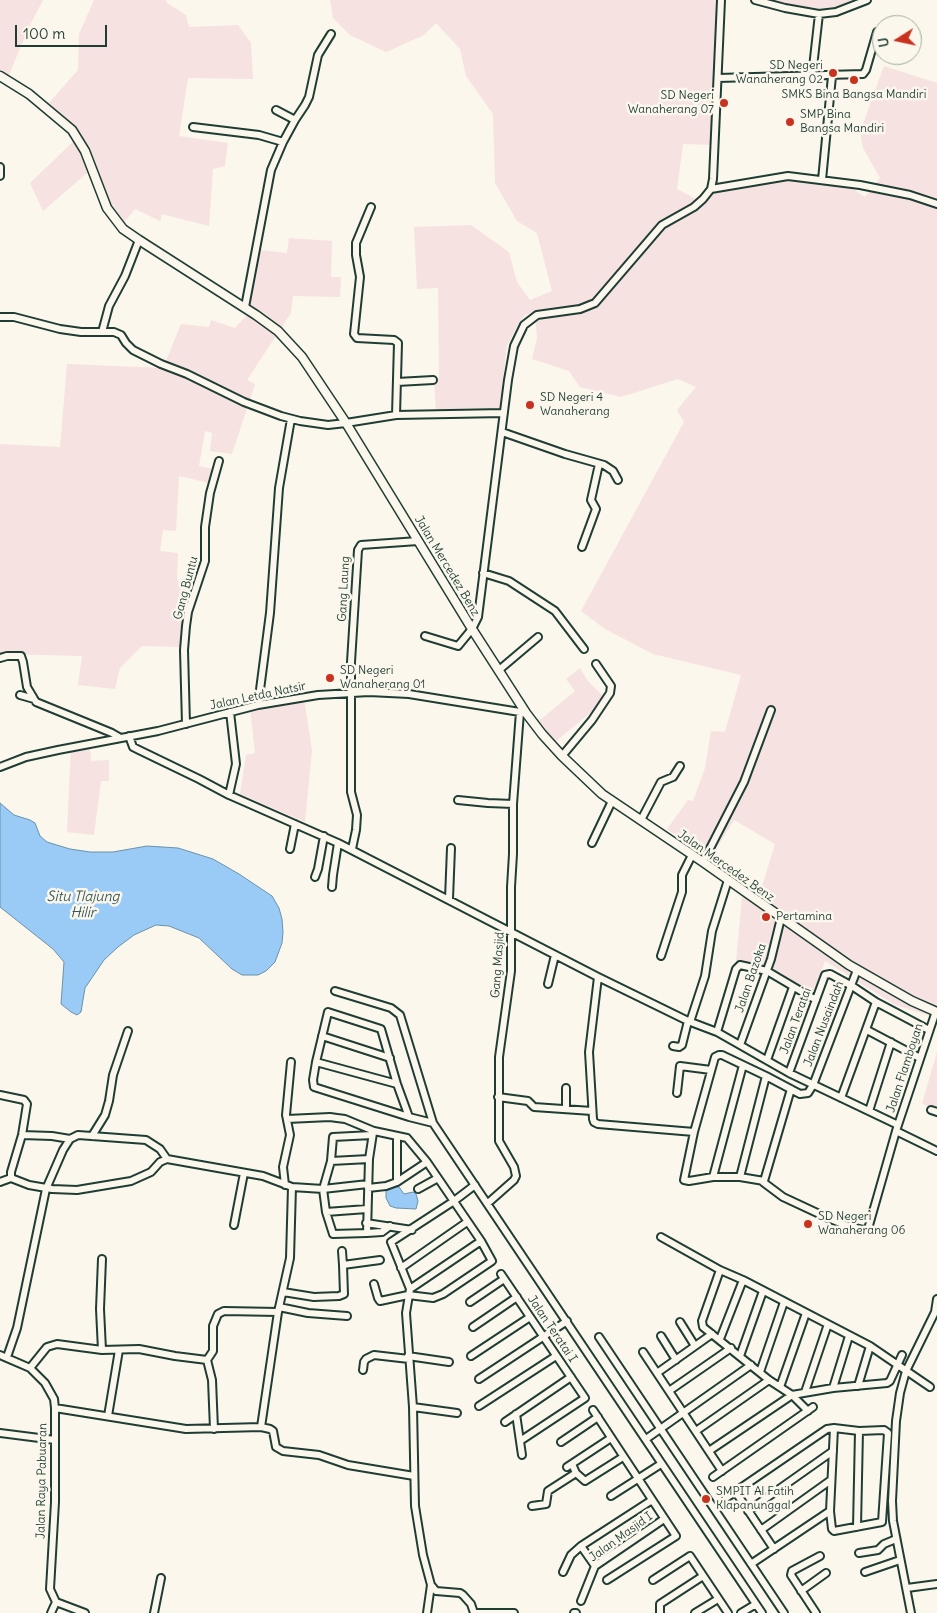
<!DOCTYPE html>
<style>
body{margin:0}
#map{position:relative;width:937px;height:1613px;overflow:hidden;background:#fbf7ec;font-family:Delius,sans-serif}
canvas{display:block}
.north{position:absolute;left:872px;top:15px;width:50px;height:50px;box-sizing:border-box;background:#fbf7ec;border:1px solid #a3ada2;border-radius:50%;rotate:260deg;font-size:14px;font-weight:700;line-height:20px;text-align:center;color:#1f3d34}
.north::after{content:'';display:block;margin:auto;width:18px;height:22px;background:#c8321e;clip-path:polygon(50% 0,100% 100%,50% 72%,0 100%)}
.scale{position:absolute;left:15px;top:25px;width:92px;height:22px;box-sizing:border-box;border:2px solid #1f3d34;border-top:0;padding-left:6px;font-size:15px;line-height:18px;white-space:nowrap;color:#1f3d34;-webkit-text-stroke:4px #fbf7ec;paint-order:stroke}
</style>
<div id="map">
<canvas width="937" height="1613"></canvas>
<div class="north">U</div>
<div class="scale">100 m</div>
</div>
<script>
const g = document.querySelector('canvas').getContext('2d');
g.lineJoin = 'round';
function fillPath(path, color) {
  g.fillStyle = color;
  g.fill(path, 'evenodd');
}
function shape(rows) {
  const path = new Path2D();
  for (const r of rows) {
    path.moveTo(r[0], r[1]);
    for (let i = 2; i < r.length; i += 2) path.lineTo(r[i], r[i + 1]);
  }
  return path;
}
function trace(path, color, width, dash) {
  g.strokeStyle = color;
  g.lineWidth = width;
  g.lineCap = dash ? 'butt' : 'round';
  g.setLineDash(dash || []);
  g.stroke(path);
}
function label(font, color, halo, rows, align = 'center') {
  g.font = font + ' Delius,sans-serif';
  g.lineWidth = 5;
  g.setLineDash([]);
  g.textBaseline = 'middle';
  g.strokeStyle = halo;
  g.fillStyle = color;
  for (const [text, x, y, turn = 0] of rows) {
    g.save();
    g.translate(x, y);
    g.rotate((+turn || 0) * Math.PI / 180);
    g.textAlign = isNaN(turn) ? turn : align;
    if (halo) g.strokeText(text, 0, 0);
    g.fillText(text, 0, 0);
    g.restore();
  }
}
const built = shape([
 [0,0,43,0,29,27,9,75,0,71],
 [94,0,166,0,167,3,186,15,189,27,238,25,251,43,253,79,188,78,179,136,228,143,225,166,213,169,209,226,162,214,160,221,135,209,123,224,103,194,94,167,43,211,30,183,78,137,71,125,48,104,78,70,79,34],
 [330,0,724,0,716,145,683,144,677,189,696,199,712,190,783,176,833,182,853,189,865,197,880,178,863,148,860,132,884,66,937,83,937,1018,895,1005,825,961,812,997,771,969,736,962,743,886,759,896,775,844,734,820,710,859,667,829,688,800,693,801,705,768,711,731,725,732,741,675,653,654,605,629,581,611,684,422,677,410,696,387,678,379,621,397,580,387,569,371,532,359,537,338,535,312,525,315,519,323,507,346,499,412,436,412,434,379,439,379,438,288,417,289,414,227,471,225,509,252,517,282,530,300,552,291,537,233,517,221,495,183,493,114,466,76,460,49,436,23,424,35,386,52,350,35,333,18],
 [760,0,860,0,828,10],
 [289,238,332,241,331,277,341,277,340,297,293,296,291,313,247,380,255,384,232,454,210,451,212,433,205,431,199,466,213,469,209,483,179,476,176,531,163,530,160,551,178,553,177,581,186,583,183,647,142,646,120,668,115,689,78,685,82,656,0,654,0,444,60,447,67,364,163,368,181,324,209,327,211,320,235,328,247,315,260,250,287,253],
 [580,668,588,681,603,696,595,709,555,742,539,721,575,691,566,679],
 [304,699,312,750,305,822,240,794,246,755,255,753,250,708],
 [90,745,91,761,109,760,109,781,101,781,94,835,67,832,71,746],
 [937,1052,937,1109,922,1104]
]);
const water = shape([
 [0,803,14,815,30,820,35,823,40,836,47,842,70,849,90,852,113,852,147,846,178,848,213,859,239,874,272,896,279,908,282,919,283,932,282,943,275,962,266,971,258,975,242,975,232,969,199,938,169,926,156,925,134,935,118,947,104,960,85,988,81,1012,77,1015,71,1012,61,1004,64,962,53,949,0,907,0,803],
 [393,1186,399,1187,404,1194,413,1192,416,1194,418,1201,416,1209,396,1208,390,1206,386,1198,386,1191,388,1188,393,1186]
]);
const minor = shape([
 [755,0,785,8,819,14,836,12,867,0],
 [812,76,819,14],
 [718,78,863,74,866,70,877,32],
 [276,110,295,120],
 [193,127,259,135,283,142],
 [0,167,0,176],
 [822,180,832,76],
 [711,189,788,176,860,185,910,195,937,204],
 [371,207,356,243,356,255,360,277,354,334,357,338,394,340,398,343,396,415],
 [245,307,271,170,283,142,295,120,305,105,309,97,318,55,331,34],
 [0,317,14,317,60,329,81,332,114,332,121,335,126,343,133,350,161,364,187,374,244,402,281,416,300,421,328,425,346,423,396,415,504,413],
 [102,332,109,306,125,276,139,240],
 [397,382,433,380],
 [502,432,565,454,604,465,613,471,618,480],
 [582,547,596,509,591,500,599,464],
 [483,573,509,581,555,611,584,649],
 [425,636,458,646,472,629,478,617,508,380,514,346,524,325,537,315,580,309,595,303,662,225,694,207,703,199,711,189,713,179,721,0],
 [0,658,7,656,21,656,23,662,27,687,36,702,112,733,119,737],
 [499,670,538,637],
 [20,695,34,699],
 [258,705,270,613,279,488,291,419],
 [186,724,184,650,186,626,188,612,205,561,205,527,210,493,219,461],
 [129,736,133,747,139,750,199,779,229,795,338,843,598,977,688,1021,717,1032,789,1073,898,1125],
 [562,756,592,720,610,693,611,686,596,664],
 [0,767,26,757,58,750,158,731,258,705,318,695,369,692,409,694,526,713],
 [229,795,236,764,230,712],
 [458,800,488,803,513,804],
 [641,820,661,782,673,777,680,766],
 [592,843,612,801],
 [290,849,295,824],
 [352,849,356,830,357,815,351,792,351,662,358,550,361,545,418,541],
 [703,862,744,782,771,710],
 [315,877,318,869,324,836],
 [332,887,333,875,338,843],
 [449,899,451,848],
 [661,956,682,892,682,875,692,855],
 [598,977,589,1052,593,1119,594,1122,598,1124,694,1132],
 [548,984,555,955],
 [335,991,391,1008,400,1015,433,1123,762,1613],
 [690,1022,705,976,712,931,728,880],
 [867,1030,920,1058],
 [717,1032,736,969,740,965,767,971,816,1000],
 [322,1036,390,1058],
 [740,1045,771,959,781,918],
 [673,1046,679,1047,682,1045,688,1021],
 [767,1060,793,987],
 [316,1062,313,1080,314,1087,409,1117,433,1123],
 [789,1073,825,975,830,974,852,986,876,1002],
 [397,1084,316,1062,328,1012,381,1029,397,1084,409,1117],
 [791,1089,764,1181,740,1177,713,1177,689,1181,684,1180,694,1132,715,1057,719,1055,722,1055,766,1076,800,1094,808,1093,813,1085,857,970],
 [677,1093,680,1066,711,1070],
 [0,1095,24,1100,27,1104,22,1135,11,1172,11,1178,29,1185,52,1189,77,1190,131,1181,151,1172,160,1162,167,1159,263,1176,292,1187,323,1189,331,1161,333,1137,372,1135],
 [498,1097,528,1101,534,1107,592,1111],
 [841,1098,876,1002,929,1030],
 [566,1108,566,1088],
 [931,1110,937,1112],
 [869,1111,891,1042],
 [287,1119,330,1117,337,1118,345,1119,374,1131,407,1138,427,1162,481,1241,492,1261,443,1294,433,1298,408,1295,380,1301,378,1298,374,1284],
 [896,1131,937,1151],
 [373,1133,369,1159,367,1233,382,1232,390,1226],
 [22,1135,52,1136,70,1139],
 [92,1136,105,1115,109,1101,113,1075,128,1031],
 [397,1136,397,1182,427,1162],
 [331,1161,369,1159],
 [713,1177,743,1065],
 [740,1177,766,1076],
 [0,1182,11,1178],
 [763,1182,783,1197,828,1218,845,1225,863,1230,868,1229,896,1131,936,1011],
 [285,1185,283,1167,290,1135,286,1115,291,1062],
 [368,1188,386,1186,397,1182],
 [418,1189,438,1178],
 [488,1203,514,1180,516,1176,514,1167,499,1141,499,1057,511,971,511,887,513,854,513,804,520,712],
 [367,1209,326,1212,323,1189,368,1184],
 [326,1212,333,1234,367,1233],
 [366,1223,412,1230],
 [234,1225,244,1173],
 [661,1237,720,1270,743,1280,870,1346,930,1387],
 [342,1251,343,1265],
 [401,1268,467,1222],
 [720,1270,702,1321,703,1327,769,1380,792,1395,808,1411],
 [501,1274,585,1398,520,1441],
 [410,1289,481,1241],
 [283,1292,314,1297,339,1296,344,1294,343,1265,380,1260],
 [470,1302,504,1279],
 [279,1307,308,1313,347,1316],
 [680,1322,695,1346],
 [473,1327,517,1297],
 [661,1336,676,1360],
 [599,1337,784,1613],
 [720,1339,743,1280],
 [102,1350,100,1309,102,1259],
 [643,1352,722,1471],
 [0,1355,30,1368,45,1383,54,1399,55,1408,55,1502,50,1589,56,1602,85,1613],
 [408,1356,449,1362],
 [471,1356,530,1317],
 [740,1356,763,1291],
 [7,1357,17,1328,46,1189,63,1150,70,1139,78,1135,146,1140,160,1149,167,1159],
 [207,1360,212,1380,214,1429],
 [30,1368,47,1347,57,1344,102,1350,139,1349,175,1356,207,1360,213,1351,213,1326,218,1314,224,1311,278,1312,290,1258,292,1187],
 [363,1370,364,1362,366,1359,374,1355,409,1359],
 [760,1372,784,1302],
 [657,1373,712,1334],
 [479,1379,567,1321],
 [858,1386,870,1346],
 [780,1387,806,1313],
 [833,1388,849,1336],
 [669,1391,731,1348],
 [805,1392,828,1324],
 [479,1406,556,1356],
 [413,1407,457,1413],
 [55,1408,186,1429,261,1427,270,1429,273,1431,276,1447,283,1451,319,1455,348,1465,414,1476],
 [593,1410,676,1536,607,1580],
 [516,1414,522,1455],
 [108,1416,119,1350],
 [505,1422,571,1377],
 [261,1427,278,1312],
 [696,1431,769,1380],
 [0,1433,55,1440],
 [646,1439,751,1365],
 [561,1442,598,1417],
 [709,1451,792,1395,833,1388,887,1383,890,1381,902,1355],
 [572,1464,576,1473,585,1481,623,1457],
 [567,1467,611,1438],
 [713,1477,813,1407],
 [735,1491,774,1549],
 [611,1496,661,1464],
 [726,1498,827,1429,834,1428,859,1431,884,1430,888,1433,882,1522,834,1531,832,1529,830,1511,834,1428],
 [532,1506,546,1504,548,1491,576,1473],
 [748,1511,833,1451],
 [857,1527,859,1431],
 [761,1530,831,1480],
 [859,1553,878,1550,884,1544,896,1539],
 [751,1564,830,1511],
 [595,1566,581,1546,652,1500],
 [563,1572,571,1555,581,1546],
 [865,1572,900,1560],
 [653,1580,690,1556,728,1613],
 [431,1585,436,1591,460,1593,463,1595,471,1604,474,1613],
 [907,1588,937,1584],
 [801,1591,826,1573],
 [581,1601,595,1566,664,1519],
 [51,1613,56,1602],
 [154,1613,161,1578],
 [427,1613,431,1585,423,1555,415,1506,413,1407,406,1313,410,1289,391,1242,454,1201,475,1185],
 [474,1613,514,1613],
 [574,1613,576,1613],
 [660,1613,660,1604,703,1576],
 [695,1613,718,1599],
 [741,1613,756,1604],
 [816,1613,791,1575,792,1571,820,1556],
 [911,1613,893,1521,892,1501,896,1421,900,1393,906,1371,935,1312,937,1299]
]);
const major = shape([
 [0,76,29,94,72,130,85,151,107,208,123,229,139,240,256,315,278,331,302,357,346,423,472,629,526,713,542,734,562,756,602,794,703,862,849,965,912,1001,937,1012]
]);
const markers = [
 [833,73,5,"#c8321e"],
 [854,80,5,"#c8321e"],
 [724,103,5,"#c8321e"],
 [790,122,5,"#c8321e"],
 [530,405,5,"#c8321e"],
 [330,678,5,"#c8321e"],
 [766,917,5,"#c8321e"],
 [808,1224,5,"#c8321e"],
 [706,1499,5,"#c8321e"]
];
const poiNames = [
 ["SD Negeri",823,66,"right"],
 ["Wanaherang 02",823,80,"right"],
 ["SMKS Bina Bangsa Mandiri",854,95,"center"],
 ["SD Negeri",714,96,"right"],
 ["Wanaherang 07",714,110,"right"],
 ["SMP Bina",800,115],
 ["Bangsa Mandiri",800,129],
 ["SD Negeri 4",540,398],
 ["Wanaherang",540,412],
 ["SD Negeri",340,671],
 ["Wanaherang 01",340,685],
 ["Pertamina",776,917],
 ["SD Negeri",818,1217],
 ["Wanaherang 06",818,1231],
 ["SMPIT Al Fatih",716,1492],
 ["Klapanunggal",716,1506]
];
const streetNames = [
 ["Jalan Mercedez Benz",447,566,59],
 ["Gang Buntu",186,588,-75],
 ["Gang Laung",344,589,-87],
 ["Jalan Letda Natsir",258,696,-12],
 ["Jalan Mercedez Benz",726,866,35],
 ["Gang Masjid",498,965,-86],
 ["Jalan Bazoka",751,978,-71],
 ["Jalan Teratai",796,1021,-70],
 ["Jalan Nusaindah",824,1024,-69],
 ["Jalan Flamboyan",905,1068,-72],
 ["Jalan Teratai I",552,1329,56],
 ["Jalan Raya Pabuaran",42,1481,-89],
 ["Jalan Masjid I",621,1537,-36]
];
const waterNames = [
 ["Situ Tlajung",83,897],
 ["Hilir",83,913]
];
fillPath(built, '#f6e2e1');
fillPath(water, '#9acaf6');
trace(water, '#6992a8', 1);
trace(minor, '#1f3d34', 10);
trace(major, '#1f3d34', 11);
trace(minor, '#fbf7ec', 6);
trace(major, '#fbf7ec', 8);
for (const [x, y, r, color] of markers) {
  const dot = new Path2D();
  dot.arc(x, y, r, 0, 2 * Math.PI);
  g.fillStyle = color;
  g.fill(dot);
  trace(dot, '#fbf7ec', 2);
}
label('12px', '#1f3d34', '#fbf7ec', poiNames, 'left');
label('12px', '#1f3d34', '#fbf7ec', streetNames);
label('italic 14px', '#38595b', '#fbf7ec', waterNames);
</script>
